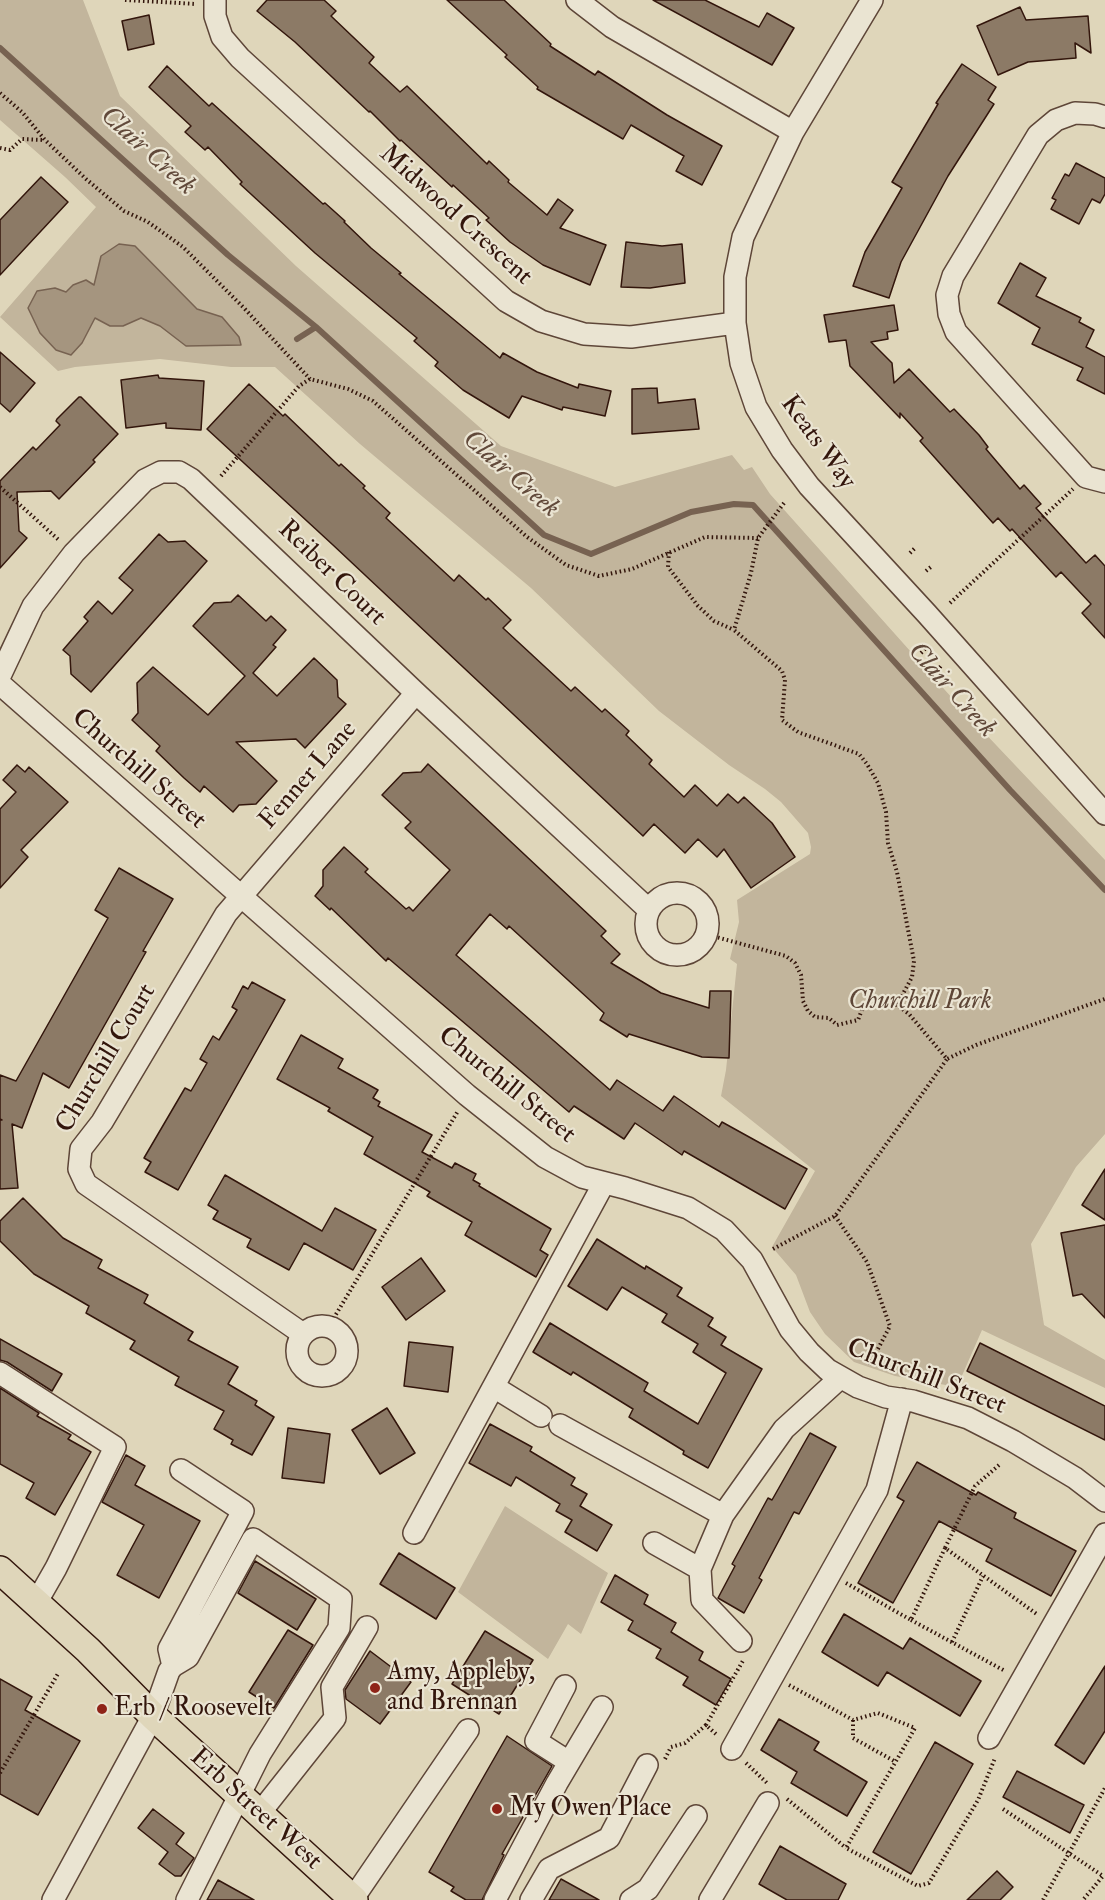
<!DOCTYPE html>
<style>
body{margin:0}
canvas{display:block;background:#dfd6ba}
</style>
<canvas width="1105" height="1900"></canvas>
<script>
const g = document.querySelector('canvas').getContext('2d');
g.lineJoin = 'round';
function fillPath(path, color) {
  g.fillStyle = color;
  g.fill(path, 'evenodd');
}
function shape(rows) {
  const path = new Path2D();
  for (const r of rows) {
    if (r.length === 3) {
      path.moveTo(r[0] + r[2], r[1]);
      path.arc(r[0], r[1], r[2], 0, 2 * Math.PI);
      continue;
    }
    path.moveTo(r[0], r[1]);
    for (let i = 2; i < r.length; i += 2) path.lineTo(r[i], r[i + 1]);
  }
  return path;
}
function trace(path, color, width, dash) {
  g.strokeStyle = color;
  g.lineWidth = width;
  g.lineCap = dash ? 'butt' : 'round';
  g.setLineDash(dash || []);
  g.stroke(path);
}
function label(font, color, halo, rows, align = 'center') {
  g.font = font + ' "IM FELL Double Pica",serif';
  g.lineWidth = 4.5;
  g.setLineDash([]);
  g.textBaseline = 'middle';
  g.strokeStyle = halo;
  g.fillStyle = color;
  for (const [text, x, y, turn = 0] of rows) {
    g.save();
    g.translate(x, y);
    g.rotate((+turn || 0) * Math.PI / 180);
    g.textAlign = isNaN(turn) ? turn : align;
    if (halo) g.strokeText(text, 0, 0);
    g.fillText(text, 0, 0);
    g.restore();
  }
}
const green = shape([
 [0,0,83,0,120,96,296,266,501,446,615,487,732,455,744,470,752,467,770,494,961,708,1105,860,1105,1134,1076,1167,1031,1244,1044,1325,1105,1360,1105,1388,982,1330,957,1387,895,1376,854,1362,825,1334,810,1312,796,1275,772,1247,815,1171,721,1096,726,1070,737,964,730,959,739,922,737,900,810,854,811,847,808,833,781,802,765,789,729,765,659,711,531,588,360,444,275,367,231,367,160,359,75,367,58,371,0,317,96,207,65,177,0,120],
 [505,1506,608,1573,581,1634,568,1624,548,1659,458,1592]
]);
const water = shape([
 [119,244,135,246,197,309,222,317,239,337,241,345,186,346,160,326,141,318,123,326,110,326,95,318,82,343,71,355,56,350,40,333,28,308,37,291,55,288,66,292,73,285,86,280,94,285,101,256,119,244]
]);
const stream = shape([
 [0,48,228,255,316,327,544,535,591,554,691,512,734,504,753,505,1010,790,1105,890],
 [297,339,316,327]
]);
const building = shape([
 [267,0,324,0,336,11,331,16,374,57,369,63,400,92,407,86,487,164,489,161,509,180,508,182,547,215,558,199,573,210,560,228,606,245,590,285,543,265,510,242,486,220,489,218,453,185,452,187,401,140,400,141,370,111,369,112,295,42,257,11,267,0],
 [447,0,504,0,551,44,550,46,595,75,598,71,667,115,722,146,702,185,676,171,684,156,631,125,623,139,537,89,538,87,505,57,507,55,447,0],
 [653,0,705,0,759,27,767,13,794,28,772,65,653,0],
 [1020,7,1026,20,1088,16,1091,53,1075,43,1076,58,1028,62,998,75,977,26,1020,7],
 [149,15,154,44,128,50,122,21,149,15],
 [962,64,996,87,988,100,994,104,948,176,901,262,889,298,853,286,865,252,902,188,892,182,938,104,936,103,962,64],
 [167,66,209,106,212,103,323,204,325,203,345,221,344,222,371,248,401,273,399,274,500,358,503,353,537,372,578,388,579,384,611,391,605,416,563,407,562,410,522,396,509,418,463,390,435,366,438,362,414,341,417,338,315,253,240,184,242,182,208,147,205,150,185,132,191,126,149,87,167,66],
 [1076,163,1105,178,1105,194,1100,203,1092,199,1079,224,1051,209,1056,200,1052,198,1065,174,1069,176,1076,163],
 [41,177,68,202,0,275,0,220,41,177],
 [626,242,662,246,682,244,685,283,650,288,621,287,626,242],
 [1020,263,1046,278,1036,296,1081,318,1079,322,1094,330,1086,347,1105,357,1105,394,1077,380,1083,368,1032,344,1040,328,998,303,1020,263],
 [894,305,898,330,887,332,888,339,871,342,892,363,894,383,909,369,950,412,954,409,979,435,988,447,986,449,1020,489,1024,485,1041,504,1036,508,1086,563,1095,555,1105,566,1105,638,1082,613,1091,604,1061,572,1056,577,1012,529,1010,531,998,518,993,523,920,441,923,438,900,413,900,418,850,366,846,340,829,342,824,315,894,305],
 [0,352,35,383,10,412,0,403,0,352],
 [158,375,159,378,204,381,201,430,166,428,166,423,126,428,121,380,158,375],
 [249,384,283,416,285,414,339,466,341,464,365,486,363,488,390,513,386,518,454,581,459,575,486,600,488,598,511,620,503,628,571,691,575,687,602,712,605,709,629,731,626,735,652,760,649,764,684,797,695,785,717,806,728,794,738,803,744,797,772,823,795,857,751,888,724,849,717,857,698,839,685,853,654,824,643,836,333,545,207,429,249,384],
 [657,388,658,403,695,399,699,429,632,434,632,389,657,388],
 [79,397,81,397,118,434,93,460,95,462,59,499,51,491,17,492,19,531,27,538,0,568,0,481,33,447,36,450,60,425,56,421,57,419,79,397],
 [159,534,168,542,185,541,207,561,91,692,71,674,70,656,63,650,88,621,84,617,98,601,112,614,133,590,119,578,159,534],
 [238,595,266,621,271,616,286,630,273,645,276,647,253,673,277,696,314,658,337,680,338,697,346,704,305,748,296,739,236,742,277,781,256,804,239,805,233,812,204,786,200,792,184,778,156,751,160,746,132,720,138,713,137,683,153,667,208,715,245,676,193,626,214,603,231,602,238,595],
 [428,764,606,931,601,936,620,954,611,963,661,993,709,1008,710,991,731,991,729,1058,702,1057,629,1034,627,1037,600,1020,604,1013,509,926,507,929,490,914,456,955,610,1090,617,1080,663,1111,674,1096,719,1127,722,1122,807,1169,785,1209,684,1151,682,1155,635,1123,624,1139,574,1106,569,1112,388,958,386,961,331,908,330,910,315,896,323,886,323,870,344,847,368,869,365,872,406,909,409,907,413,911,450,870,405,828,411,822,382,795,403,773,421,772,428,764],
 [17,765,25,772,29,767,68,802,21,850,28,857,0,888,0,809,16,792,3,780,17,765],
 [119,868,173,899,143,951,146,952,69,1088,43,1073,22,1128,12,1124,18,1188,0,1189,0,1120,2,1120,0,1119,0,1075,16,1081,108,918,95,910,119,868],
 [252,982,285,1000,178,1190,145,1172,151,1162,144,1158,185,1088,191,1091,207,1063,200,1059,213,1036,219,1040,237,1010,232,1007,243,986,248,989,252,982],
 [301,1035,343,1059,338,1068,378,1090,373,1098,380,1102,378,1106,432,1135,422,1152,452,1168,455,1163,476,1174,473,1180,480,1184,479,1186,551,1229,540,1250,548,1255,536,1277,465,1235,472,1222,427,1196,430,1192,364,1154,373,1137,328,1111,330,1108,277,1079,301,1035],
 [1105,1169,1105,1220,1082,1205,1105,1169],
 [225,1175,322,1231,335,1208,376,1230,353,1270,304,1243,289,1270,247,1247,251,1239,213,1219,218,1211,208,1205,225,1175],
 [23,1198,63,1238,102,1260,98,1268,148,1295,144,1303,193,1332,188,1340,238,1367,228,1384,257,1401,255,1405,274,1417,252,1455,231,1444,233,1440,214,1429,224,1411,175,1385,179,1377,130,1349,135,1341,86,1313,89,1306,34,1274,0,1241,0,1221,23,1198],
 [1105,1225,1105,1318,1082,1294,1073,1296,1061,1233,1105,1225],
 [597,1239,645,1269,646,1266,682,1288,677,1296,713,1318,708,1326,726,1337,721,1345,762,1369,708,1468,683,1454,684,1451,629,1417,633,1409,573,1372,571,1375,533,1352,550,1323,648,1383,644,1391,698,1424,726,1373,693,1352,698,1344,662,1322,667,1314,622,1287,607,1310,568,1286,597,1239],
 [421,1258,445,1291,406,1320,382,1287,421,1258],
 [0,1339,62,1374,52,1391,7,1362,0,1360,0,1339],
 [409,1342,453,1347,448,1392,404,1386,409,1342],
 [980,1343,1105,1406,1105,1440,967,1371,980,1343],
 [0,1388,39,1413,37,1416,71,1435,68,1439,91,1452,55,1515,26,1498,34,1483,0,1464,0,1388],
 [387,1408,415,1453,380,1474,352,1430,387,1408],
 [490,1424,532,1447,530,1451,575,1478,571,1485,587,1494,580,1506,612,1525,597,1551,565,1532,572,1520,556,1511,560,1504,516,1477,511,1486,469,1463,490,1424],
 [288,1428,330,1434,324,1483,282,1478,288,1428],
 [810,1433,836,1447,799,1514,794,1512,759,1578,762,1580,744,1613,718,1598,735,1566,732,1564,768,1498,772,1500,810,1433],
 [126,1455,145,1466,135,1485,200,1521,159,1598,117,1575,144,1525,102,1502,126,1455],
 [917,1462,976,1495,978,1492,1016,1513,1014,1518,1076,1551,1051,1596,986,1561,992,1549,939,1521,893,1603,858,1583,904,1501,897,1497,917,1462],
 [399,1553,455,1588,436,1619,380,1584,399,1553],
 [255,1561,316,1599,297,1630,238,1593,255,1561],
 [615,1575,648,1595,644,1604,676,1623,671,1632,703,1652,699,1660,731,1679,716,1705,683,1685,688,1677,656,1658,661,1649,628,1630,633,1621,601,1602,615,1575],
 [844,1614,903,1649,910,1638,981,1681,960,1716,887,1672,878,1686,822,1652,844,1614],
 [288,1630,313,1645,274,1708,249,1692,288,1630],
 [485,1631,533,1660,499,1714,452,1684,485,1631],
 [370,1651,411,1682,380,1724,346,1699,345,1690,370,1651],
 [1105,1666,1105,1731,1084,1764,1055,1745,1105,1666],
 [0,1679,32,1697,25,1710,80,1741,38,1815,0,1794,0,1679],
 [779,1719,819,1742,814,1750,867,1782,847,1816,791,1783,797,1772,761,1750,779,1719],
 [507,1736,552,1766,502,1854,504,1855,482,1900,466,1900,451,1891,454,1887,429,1872,507,1736],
 [935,1742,973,1764,911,1874,873,1852,935,1742],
 [1017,1771,1084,1805,1070,1833,1003,1797,1017,1771],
 [153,1809,184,1833,176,1844,194,1858,181,1876,175,1876,159,1864,168,1852,138,1828,153,1809],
 [780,1846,846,1884,838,1900,787,1900,759,1884,780,1846],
 [997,1871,1013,1887,1000,1900,967,1900,997,1871],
 [561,1879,599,1900,549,1900,561,1879],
 [218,1880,254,1900,207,1900,218,1880]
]);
const path = shape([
 [125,0,196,4],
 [0,93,22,112,45,140,86,179,124,211,148,222,183,247,244,308,310,379],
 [0,148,10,150,22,139,44,140],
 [221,476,299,386,310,379,348,389,373,401,527,537,566,565,599,576,632,569,705,537,758,538],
 [0,487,60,541],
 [784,503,758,538,751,573,734,630,782,671,785,680,782,720,798,732,859,754,867,764,878,783,886,812,888,843,897,872,914,961,912,977,897,1005],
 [669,552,668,567,698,606,714,621,734,630],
 [910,553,915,548],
 [926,571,932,566],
 [950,603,1073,489],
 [921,653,925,649],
 [937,671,941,666],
 [705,934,786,956,795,963,801,975,803,1001,808,1011,815,1017,829,1018,837,1025,858,1020,863,1007,897,1005,909,1014,947,1059,976,1045,1105,999],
 [835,1216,867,1262,890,1326,869,1366],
 [773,1249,835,1216,947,1059],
 [329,1326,458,1111],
 [999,1465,975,1486,945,1548,1038,1615],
 [846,1583,911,1620,945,1548],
 [911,1620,1005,1671],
 [952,1642,983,1576],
 [789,1685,853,1720,878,1713,915,1728,846,1848,918,1886,929,1883,978,1800,995,1758],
 [853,1720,853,1738,896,1762],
 [706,1725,744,1659],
 [665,1759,671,1747,685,1743,706,1725,717,1735],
 [746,1763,767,1783],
 [0,1773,59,1672],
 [787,1799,846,1848],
 [1003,1809,1103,1876,1083,1900],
 [1043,1900,1105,1788]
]);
const minor = shape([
 [215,0,215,16,222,37,240,58,506,301,541,321,584,334,631,337,735,323],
 [577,0,612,27,793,132],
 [872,0,793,132,743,237,735,277,735,323,741,363,756,407,782,450,809,486,927,614,1105,814],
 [1105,117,1095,114,1075,113,1056,120,1038,135,953,276,947,295,949,314,956,332,1086,477,1105,482],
 [0,676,33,606,74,553,145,480,161,472,179,472,191,479,416,693,649,910],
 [0,684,467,1095,545,1157,582,1177,625,1188,688,1208,724,1230,752,1260,790,1329,809,1352,828,1370,858,1387,886,1397,913,1401,968,1418,1013,1441,1075,1478,1105,1501],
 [677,924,31],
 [322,1351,25],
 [303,1334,86,1184,79,1169,81,1149,102,1122,226,914,416,693],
 [0,1373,115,1447,56,1568,36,1603],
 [494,1387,541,1416],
 [560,1425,723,1515],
 [414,1533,604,1183],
 [654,1543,700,1569],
 [741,1641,702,1600,700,1569,723,1515,784,1429,840,1378],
 [173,1666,169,1649,243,1511,181,1470],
 [565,1686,536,1741,569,1762],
 [989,1738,1105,1534],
 [732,1749,877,1490,902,1399],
 [259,1814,335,1718,332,1687,367,1627],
 [53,1900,153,1716,169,1671,173,1666,188,1657,253,1539,341,1599,339,1628,260,1754,187,1900],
 [352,1900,468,1730],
 [495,1900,557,1783,602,1707],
 [531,1900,549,1869,609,1838,647,1765],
 [631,1900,648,1889,696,1816],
 [710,1900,768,1803]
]);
const major = shape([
 [0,1570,88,1650,153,1716,354,1900]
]);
const markers = [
 [375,1688,6,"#8f2418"],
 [102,1709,6,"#8f2418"],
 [497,1809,6,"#8f2418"]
];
const streetNames = [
 ["Midwood Crescent",455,216,42],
 ["Keats Way",817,443,54],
 ["Reiber Court",331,574,44],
 ["Churchill Street",138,770,41],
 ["Fenner Lane",309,776,-49],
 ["Churchill Court",107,1059,-59],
 ["Churchill Street",506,1086,39],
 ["Churchill Street",926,1378,21],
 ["Erb Street West",255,1810,42]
];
const parkNames = [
 ["Churchill Park",920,1002]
];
const poiNames = [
 ["Amy, Appleby,",387,1673],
 ["and Brennan",387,1703],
 ["Erb / Roosevelt",114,1709],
 ["My Owen Place",509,1809]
];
const waterNames = [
 ["Clair Creek",147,152,42],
 ["Clair Creek",510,475,41],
 ["Clair Creek",951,691,48]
];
fillPath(green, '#c2b59c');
fillPath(water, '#a5957f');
trace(water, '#776251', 1.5);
trace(stream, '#776251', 6);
fillPath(building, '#8c7a66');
trace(building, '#33160c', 1.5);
trace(minor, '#5e4638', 24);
trace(major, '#33160c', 30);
trace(path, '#33160c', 4, [1.5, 3]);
trace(minor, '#eae4d2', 21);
trace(major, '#dfd6ba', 27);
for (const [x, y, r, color] of markers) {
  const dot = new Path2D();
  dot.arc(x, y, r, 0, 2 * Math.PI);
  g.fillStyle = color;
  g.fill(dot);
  trace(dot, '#eae4d2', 2);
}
label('26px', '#33160c', '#eae4d2', streetNames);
label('italic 26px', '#5e4637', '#eae4d2', parkNames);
label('26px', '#33160c', '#eae4d2', poiNames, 'left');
label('italic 27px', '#61493a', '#eae4d2', waterNames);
</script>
